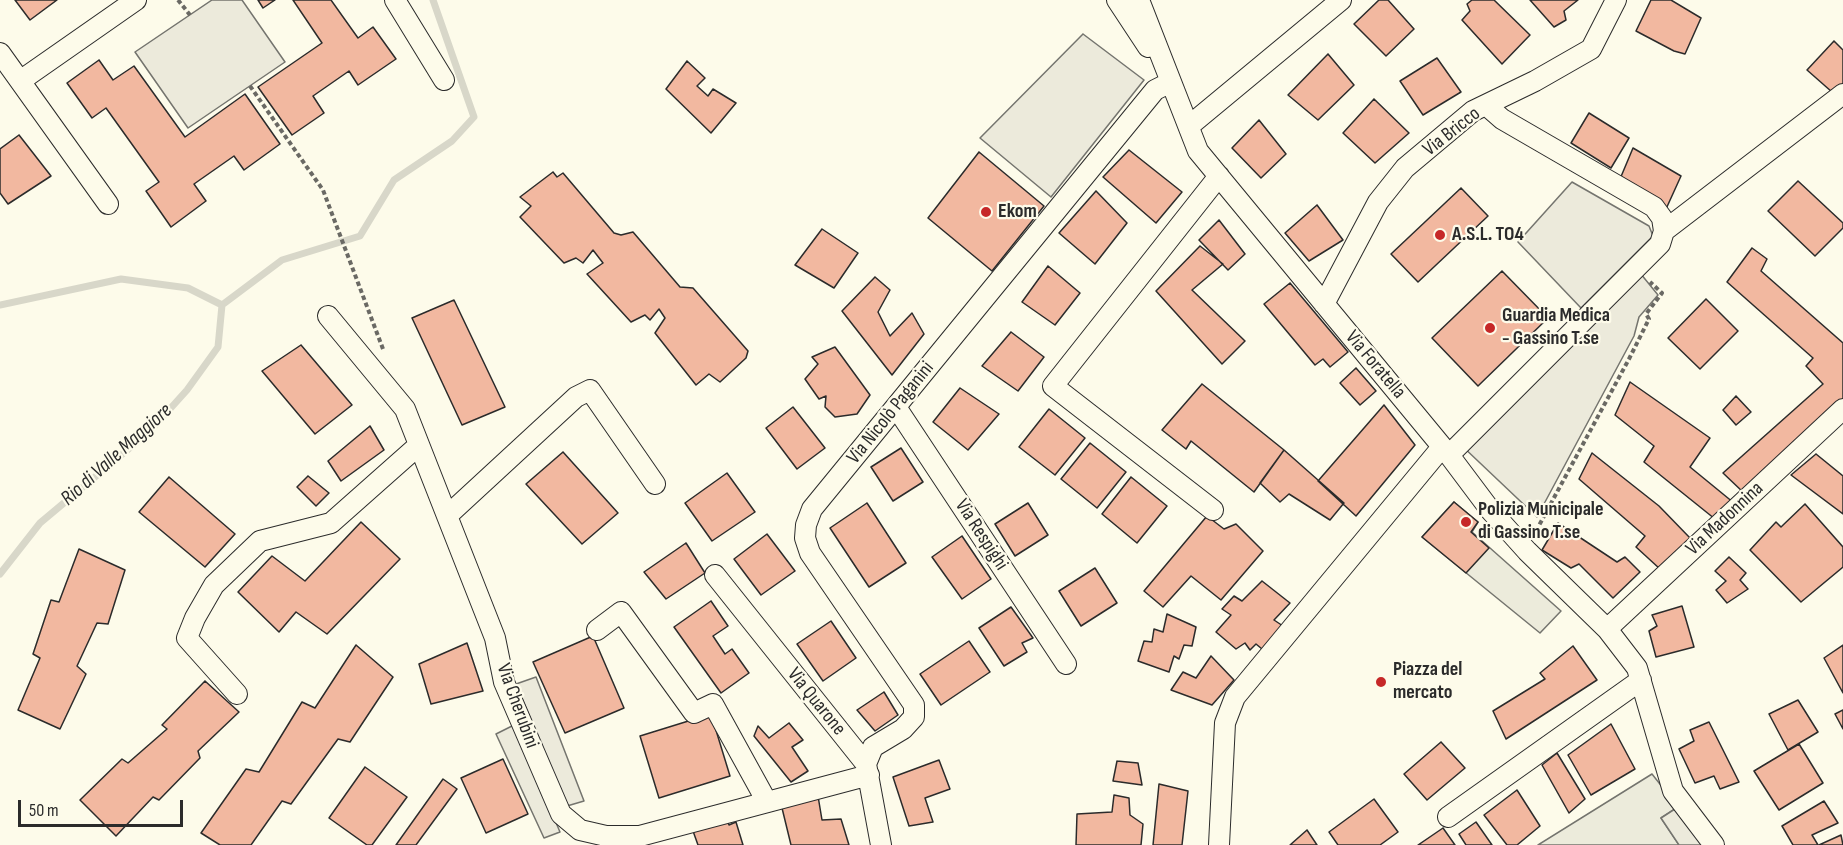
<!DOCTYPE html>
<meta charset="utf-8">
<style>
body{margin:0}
#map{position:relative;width:1843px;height:845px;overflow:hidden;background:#fdfbea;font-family:"Sofia Sans Condensed",sans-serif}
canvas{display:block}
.scale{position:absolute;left:18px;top:800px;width:165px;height:27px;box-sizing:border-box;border:3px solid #2b2b2b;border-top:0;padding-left:8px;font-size:18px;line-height:21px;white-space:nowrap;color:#2b2b2b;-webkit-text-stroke:4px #fdfbea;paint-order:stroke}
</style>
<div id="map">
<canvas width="1843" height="845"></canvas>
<div class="scale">50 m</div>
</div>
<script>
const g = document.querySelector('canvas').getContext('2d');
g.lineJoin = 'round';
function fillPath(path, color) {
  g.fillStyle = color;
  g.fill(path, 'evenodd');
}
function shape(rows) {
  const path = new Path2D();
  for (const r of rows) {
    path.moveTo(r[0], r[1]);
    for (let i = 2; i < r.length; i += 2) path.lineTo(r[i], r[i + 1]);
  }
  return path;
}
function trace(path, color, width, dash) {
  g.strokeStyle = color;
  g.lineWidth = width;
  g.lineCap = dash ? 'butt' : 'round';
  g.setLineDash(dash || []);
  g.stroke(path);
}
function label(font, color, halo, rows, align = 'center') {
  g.font = font + ' "Sofia Sans Condensed",sans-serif';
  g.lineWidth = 4.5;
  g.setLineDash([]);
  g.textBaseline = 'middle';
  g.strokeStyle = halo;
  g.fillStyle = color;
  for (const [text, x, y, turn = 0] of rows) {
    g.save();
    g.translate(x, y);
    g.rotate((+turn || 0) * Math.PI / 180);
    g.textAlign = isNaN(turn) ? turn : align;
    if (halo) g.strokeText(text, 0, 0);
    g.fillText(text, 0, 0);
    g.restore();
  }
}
const green = shape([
 [1454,502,1478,522,1472,532,1561,611,1540,633,1422,537,1454,502],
 [1652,774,1678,807,1661,818,1679,845,1538,845,1652,774]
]);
const parking = shape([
 [212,0,242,0,285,62,188,128,135,52,212,0],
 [1083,34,1144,80,1051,197,980,138,1083,34],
 [1572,182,1649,226,1653,236,1581,308,1518,242,1572,182],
 [1636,268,1658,295,1639,317,1634,336,1537,517,1460,444,1636,268],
 [536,677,584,801,567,806,516,684,536,677],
 [514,725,560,832,544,838,496,734,514,725],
 [1678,807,1704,845,1679,845,1661,818,1678,807]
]);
const stream = shape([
 [0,305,121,279,188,288,222,305,218,347,187,390,151,430,40,523,0,574],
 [222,305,282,260,360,236,394,180,452,141,474,117,433,0]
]);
const building = shape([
 [15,0,57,0,30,20,15,0],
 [258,0,275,0,263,8,258,0],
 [293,0,331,0,358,38,373,27,396,59,358,85,349,71,313,96,324,113,292,135,258,87,322,43,293,0],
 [1379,0,1388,0,1414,29,1386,56,1354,24,1379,0],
 [1472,0,1494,0,1530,35,1502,64,1462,20,1470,11,1467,4,1472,0],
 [1530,0,1578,0,1564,11,1566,20,1554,27,1530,0],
 [1651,0,1671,0,1701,18,1685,54,1674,51,1636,31,1651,0],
 [1834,41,1843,50,1843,84,1832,92,1807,70,1834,41],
 [1328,54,1354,85,1318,120,1288,95,1328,54],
 [1437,58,1461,92,1423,115,1400,81,1437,58],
 [99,60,113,80,134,66,185,137,245,94,280,144,244,170,234,156,194,184,206,201,171,227,146,191,159,182,106,108,92,118,67,83,99,60],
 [687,61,705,78,697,86,708,96,713,89,736,103,711,133,666,89,687,61],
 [1374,99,1409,133,1375,163,1343,133,1374,99],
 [1589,113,1629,138,1611,168,1571,143,1589,113],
 [1259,120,1286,154,1261,178,1232,148,1259,120],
 [19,135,51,176,8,204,0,193,0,149,19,135],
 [1633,148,1681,176,1666,209,1620,179,1633,148],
 [1129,150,1182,192,1156,223,1103,177,1129,150],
 [979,152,1044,206,992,271,928,218,979,152],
 [553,172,557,177,563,173,614,233,621,235,633,232,680,287,693,288,748,351,746,358,720,382,709,374,696,385,655,333,665,318,659,309,650,320,645,315,631,322,587,274,603,263,593,250,583,263,576,258,564,263,520,217,531,206,520,197,553,172],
 [1798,181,1843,223,1843,228,1815,256,1768,211,1798,181],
 [1461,188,1488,216,1418,282,1391,254,1461,188],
 [1096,191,1127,223,1095,264,1059,233,1096,191],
 [1317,205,1343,240,1309,261,1285,233,1317,205],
 [1219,220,1245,254,1228,270,1199,240,1219,220],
 [822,229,858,253,834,288,795,265,822,229],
 [1200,246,1223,264,1192,290,1245,341,1222,364,1156,291,1200,246],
 [1752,248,1767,259,1761,271,1843,343,1843,400,1744,493,1723,473,1823,384,1806,366,1813,358,1727,282,1752,248],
 [1048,266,1080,293,1055,325,1022,302,1048,266],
 [1502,271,1548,318,1478,386,1432,338,1502,271],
 [875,277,890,290,878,312,890,336,912,313,924,334,892,375,842,311,875,277],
 [1290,283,1348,352,1330,367,1323,359,1315,365,1264,304,1290,283],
 [1706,299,1738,331,1700,369,1668,338,1706,299],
 [454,300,505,407,462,425,412,318,454,300],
 [1011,332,1044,357,1018,391,982,366,1011,332],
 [301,345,352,405,315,434,262,371,301,345],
 [835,347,870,395,857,414,835,417,825,407,826,396,819,399,805,379,818,364,812,357,835,347],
 [1356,368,1376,391,1360,405,1340,383,1356,368],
 [1630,382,1710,438,1690,467,1734,503,1715,519,1644,462,1654,446,1615,415,1630,382],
 [1202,384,1284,450,1254,492,1191,441,1186,449,1162,430,1202,384],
 [960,388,999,414,968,450,933,422,960,388],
 [1736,396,1751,412,1736,425,1723,410,1736,396],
 [1384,405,1415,445,1356,516,1318,481,1384,405],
 [793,407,825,448,797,469,766,428,793,407],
 [1049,409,1085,438,1055,475,1019,447,1049,409],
 [370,426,384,450,341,481,328,461,370,426],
 [1090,443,1126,472,1097,508,1061,479,1090,443],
 [901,448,923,482,893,501,871,467,901,448],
 [1284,450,1344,503,1330,520,1289,494,1280,502,1260,483,1284,450],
 [563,452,618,513,582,544,526,484,563,452],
 [1592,453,1659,506,1691,539,1660,569,1636,547,1645,536,1579,479,1592,453],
 [1816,454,1843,476,1843,514,1791,475,1816,454],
 [727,473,755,512,712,541,685,503,727,473],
 [308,476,329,493,316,506,297,487,308,476],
 [169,477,235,534,205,567,139,512,169,477],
 [1131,477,1167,506,1137,543,1102,514,1131,477],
 [1454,502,1478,522,1471,532,1489,548,1466,573,1422,537,1454,502],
 [867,503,906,563,869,587,830,528,867,503],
 [1028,503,1048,535,1015,556,995,524,1028,503],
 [1805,504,1843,547,1843,567,1801,602,1750,550,1776,522,1781,527,1805,504],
 [1207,516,1224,529,1236,524,1263,551,1221,600,1191,576,1163,607,1144,591,1207,516],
 [361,522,400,559,327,634,296,612,279,632,238,592,272,556,305,581,361,522],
 [1558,523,1617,562,1625,557,1640,572,1613,598,1579,564,1571,568,1542,550,1558,523],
 [767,534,795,571,761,595,734,559,767,534],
 [962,536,991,579,962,599,932,557,962,536],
 [686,543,705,573,666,599,644,572,686,543],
 [79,549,125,570,108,624,97,623,77,666,86,674,60,729,18,710,40,658,33,654,51,600,59,602,79,549],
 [1729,557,1746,573,1740,580,1748,589,1727,603,1716,590,1726,581,1715,571,1729,557],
 [1095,568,1117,603,1081,626,1059,591,1095,568],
 [1262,581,1290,603,1274,620,1283,626,1262,649,1256,644,1250,650,1245,643,1236,649,1216,632,1231,615,1222,609,1234,596,1242,601,1262,581],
 [711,601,728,626,713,636,725,654,732,649,749,673,721,693,674,627,711,601],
 [1682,606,1694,647,1656,657,1649,631,1657,626,1652,615,1682,606],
 [1011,607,1033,638,1022,643,1027,652,1004,666,979,628,1011,607],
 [1167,614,1196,627,1192,646,1184,645,1179,659,1174,656,1169,672,1138,661,1144,641,1152,642,1154,629,1163,632,1167,614],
 [831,621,856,658,823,681,797,644,831,621],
 [593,636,624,708,565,733,533,662,593,636],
 [969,641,990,672,941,705,920,674,969,641],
 [467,643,483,691,431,704,419,664,467,643],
 [356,645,393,677,350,742,338,739,291,804,282,801,251,845,220,845,201,833,246,769,259,772,302,702,315,708,356,645],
 [1843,645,1843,693,1824,658,1843,645],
 [1573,646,1597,680,1506,739,1493,711,1545,679,1540,673,1573,646],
 [1211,656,1234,680,1212,705,1171,690,1183,672,1196,678,1211,656],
 [205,681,239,712,198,751,200,758,159,800,153,797,116,836,80,800,122,759,128,763,167,729,162,725,205,681],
 [884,692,898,715,875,731,857,710,884,692],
 [1798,700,1818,732,1788,750,1769,714,1798,700],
 [1843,710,1843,729,1835,714,1843,710],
 [711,714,730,776,659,798,640,736,711,714],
 [1709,722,1739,782,1720,789,1714,776,1695,783,1679,749,1694,741,1690,730,1709,722],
 [789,723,803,740,792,747,808,771,791,782,754,736,758,726,769,738,789,723],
 [1611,724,1635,769,1591,795,1568,755,1611,724],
 [1441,742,1465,768,1427,800,1404,774,1441,742],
 [1799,744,1823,783,1779,810,1754,771,1799,744],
 [1557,753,1585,799,1569,813,1542,765,1557,753],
 [503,759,528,814,486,833,461,778,503,759],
 [939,760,950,789,925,798,933,822,909,826,893,777,939,760],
 [1117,761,1138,763,1142,785,1113,781,1117,761],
 [365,767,407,797,372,845,367,845,329,818,365,767],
 [443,779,457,789,416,845,396,845,443,779],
 [1159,784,1188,791,1182,845,1153,845,1159,784],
 [1517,790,1540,826,1517,845,1507,845,1484,815,1517,790],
 [1114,795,1129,798,1130,815,1143,824,1141,845,1076,845,1077,814,1112,812,1114,795],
 [818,796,822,820,841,819,849,845,791,845,782,808,818,796],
 [1374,799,1398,832,1380,845,1338,845,1329,832,1374,799],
 [1824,801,1838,823,1812,835,1818,845,1793,845,1782,826,1824,801],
 [724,813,729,825,736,822,743,845,698,845,693,831,724,813],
 [1476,822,1492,845,1466,845,1459,834,1476,822],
 [1443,828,1455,845,1418,845,1443,828],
 [1307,830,1317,845,1290,845,1307,830],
 [1841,835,1843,845,1819,845,1841,835]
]);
const path = shape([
 [178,0,190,15],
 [250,86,323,190,383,349],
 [1536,531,1629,359,1649,319,1646,314,1662,293,1650,282]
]);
const street = shape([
 [395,0,444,80],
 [1117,0,1148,47],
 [1139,0,1198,151,1449,455,1491,511,1527,551,1607,629,1637,668,1673,791,1714,845],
 [0,53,108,204],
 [20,81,136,0],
 [1189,126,1341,0],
 [1664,231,1843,94],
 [1324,304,1378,202,1405,168,1473,111,1535,81,1591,49,1616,0],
 [328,316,405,409,495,638,504,682,561,814,580,830,606,836,640,836,869,775],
 [896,407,1066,664],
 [1449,455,1660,244,1664,231,1662,218,1654,207,1502,119,1486,105],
 [1213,510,1053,386,1219,176],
 [447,516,576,397,590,390,655,484],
 [715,575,866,764,881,845],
 [1607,629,1843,409],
 [597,630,621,612,694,713,713,704,767,802],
 [237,694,187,638,195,618,214,585,260,541,331,523,419,445],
 [866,764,873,747,903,729,914,717,914,705,810,553,805,538,806,525,812,509,1155,90,1171,82],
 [1448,817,1641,680],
 [1219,845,1225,723,1235,697,1442,447]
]);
const markers = [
 [986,212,6,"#c62828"],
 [1440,235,6,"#c62828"],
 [1490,328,6,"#c62828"],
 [1466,522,6,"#c62828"],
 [1381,682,6,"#c62828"]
];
const streetNames = [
 ["Via Bricco",1452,132,-38],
 ["Via Foratella",1375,365,50],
 ["Via Nicolò Paganini",891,413,-51],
 ["Via Madonnina",1725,519,-43],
 ["Via Respighi",981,535,57],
 ["Via Quarone",816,702,51],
 ["Via Cherubini",517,706,70]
];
const poiNames = [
 ["Ekom",998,212],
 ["A.S.L. TO4",1452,235],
 ["Guardia Medica",1502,316],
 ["- Gassino T.se",1502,339],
 ["Polizia Municipale",1478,510],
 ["di Gassino T.se",1478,533],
 ["Piazza del",1393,670],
 ["mercato",1393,693]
];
const waterNames = [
 ["Rio di Valle Maggiore",117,455,-42]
];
fillPath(green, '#ecebdb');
trace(green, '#74746e', 1.5);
fillPath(parking, '#eceadb');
trace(parking, '#74746e', 1.5);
trace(stream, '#d8d7c9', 7);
fillPath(building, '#f2b8a0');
trace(building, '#2b2b2b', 1.5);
trace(street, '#2b2b2b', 22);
trace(path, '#6a6964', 4, [4.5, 3]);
trace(street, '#fdfbea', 20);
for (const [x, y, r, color] of markers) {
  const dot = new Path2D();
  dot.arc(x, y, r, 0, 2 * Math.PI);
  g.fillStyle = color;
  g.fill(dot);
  trace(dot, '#fdfbea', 2);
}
label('20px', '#2b2b2b', '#fdfbea', streetNames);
label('bold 20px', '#2b2b2b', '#fdfbea', poiNames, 'left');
label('italic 21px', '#2b2b2b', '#fdfbea', waterNames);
</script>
